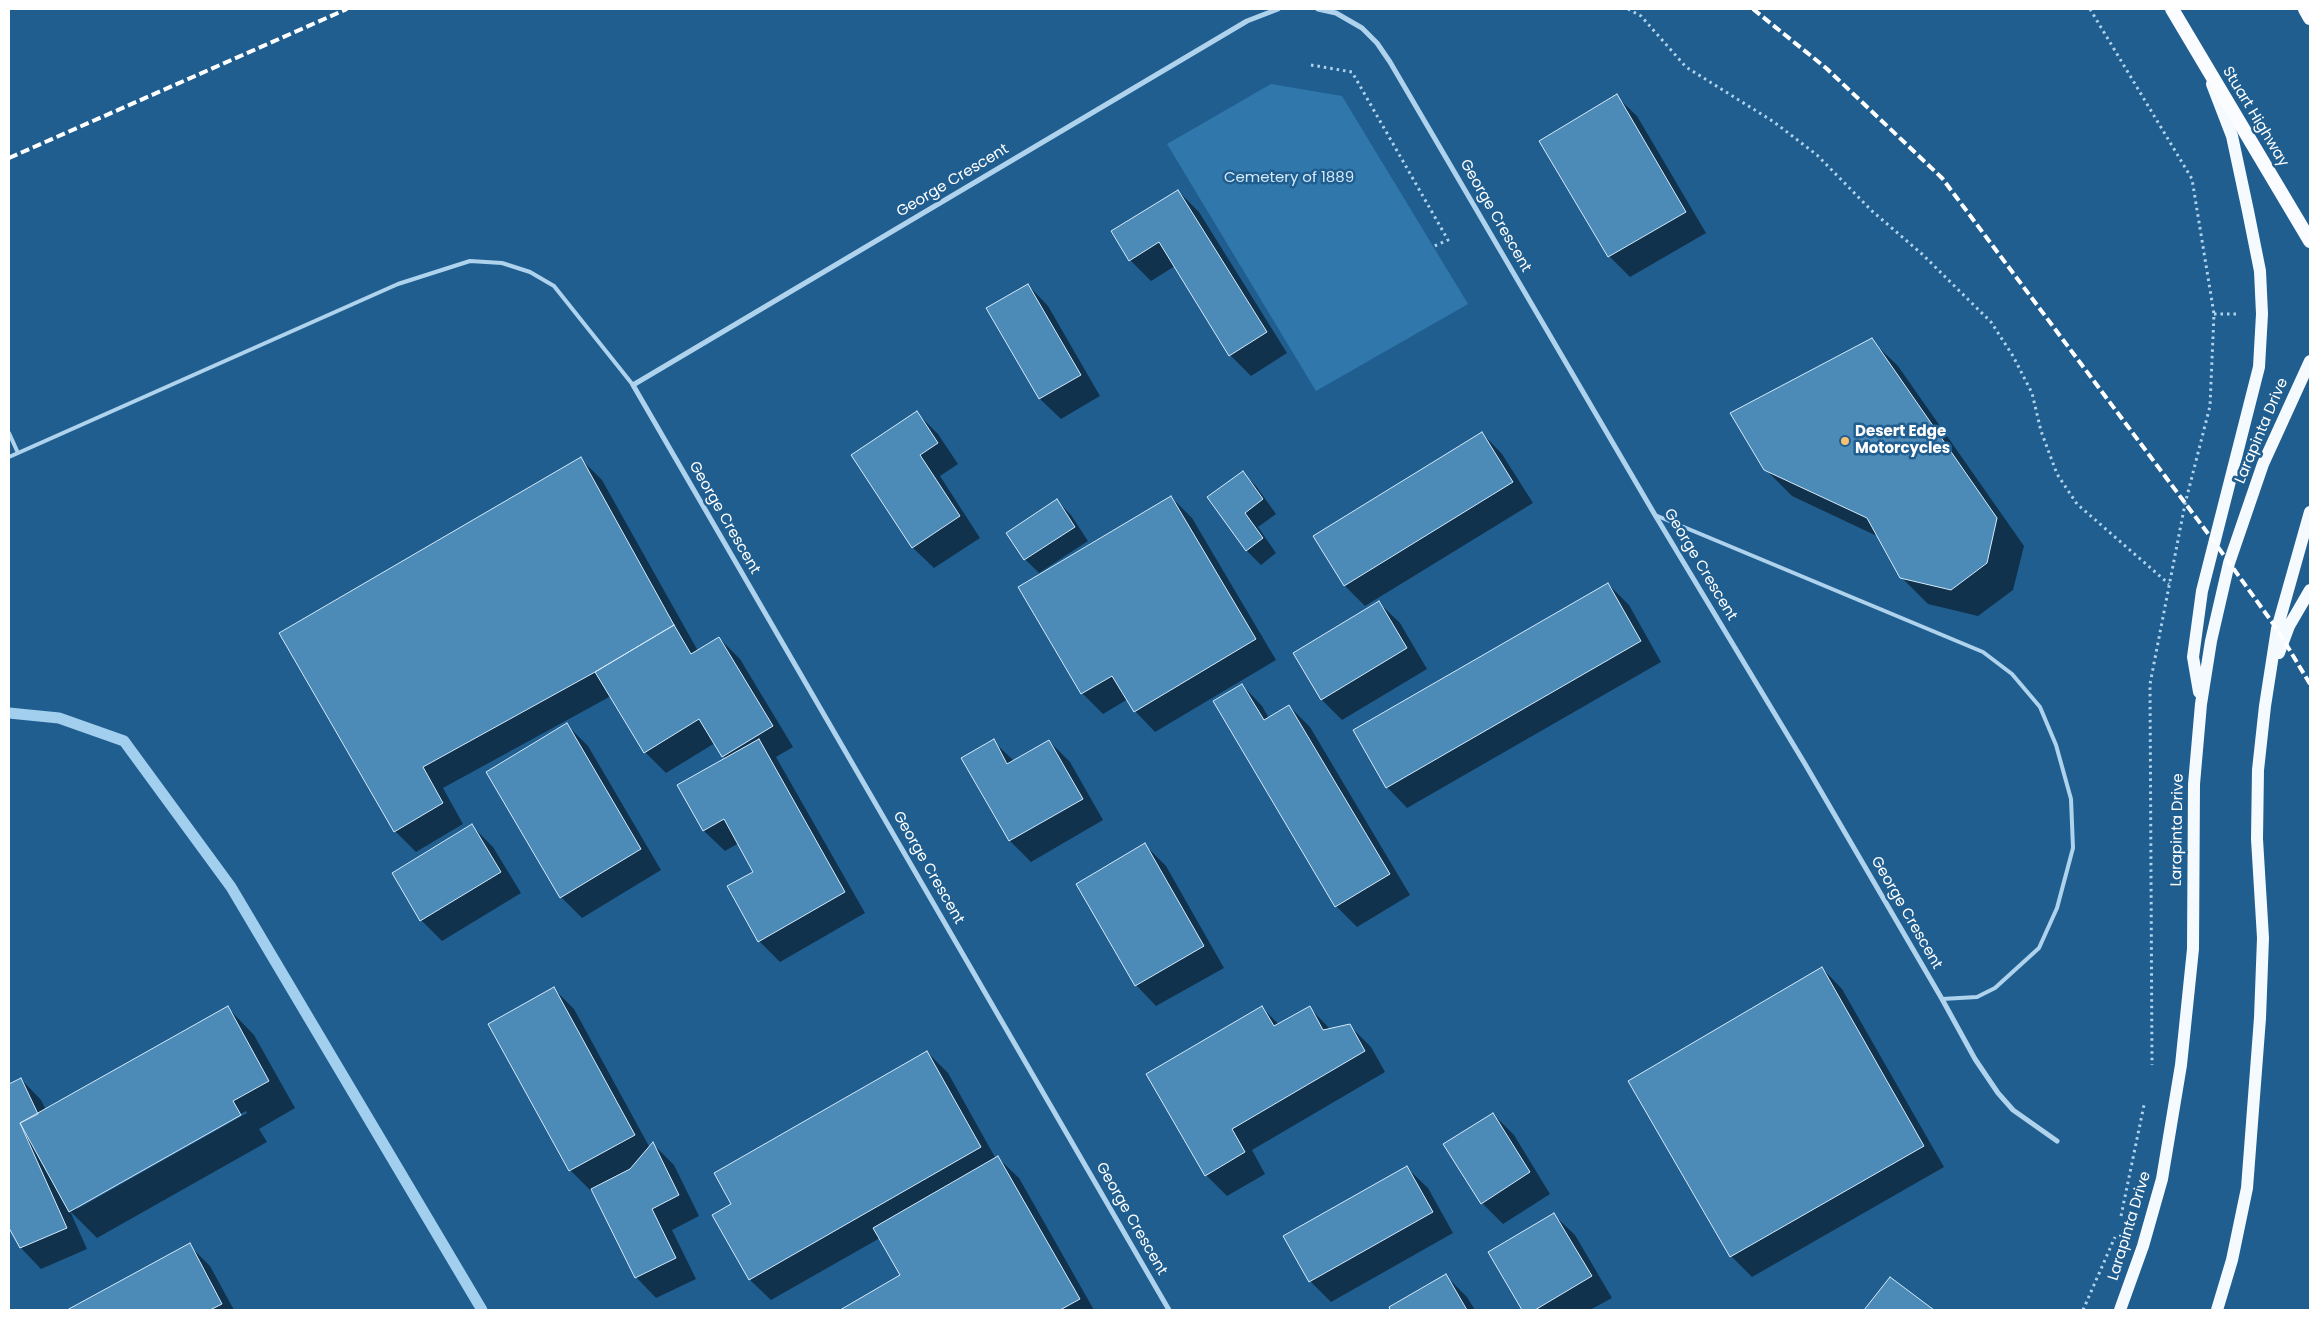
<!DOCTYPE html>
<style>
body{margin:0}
#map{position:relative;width:2319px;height:1319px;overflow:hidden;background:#205e90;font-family:Poppins,sans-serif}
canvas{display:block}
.frame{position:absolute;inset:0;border:10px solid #fff;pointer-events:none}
</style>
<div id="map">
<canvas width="2319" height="1319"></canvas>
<div class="frame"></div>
</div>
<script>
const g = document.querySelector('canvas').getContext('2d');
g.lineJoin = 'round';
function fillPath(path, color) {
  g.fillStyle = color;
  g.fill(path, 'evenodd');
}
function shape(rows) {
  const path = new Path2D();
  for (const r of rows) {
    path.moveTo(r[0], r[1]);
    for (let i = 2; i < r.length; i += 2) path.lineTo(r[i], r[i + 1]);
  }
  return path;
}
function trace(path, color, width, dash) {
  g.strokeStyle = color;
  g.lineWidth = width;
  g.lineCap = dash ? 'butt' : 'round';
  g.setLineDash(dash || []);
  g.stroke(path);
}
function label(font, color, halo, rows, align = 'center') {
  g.font = font + ' Poppins,sans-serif';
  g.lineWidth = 5;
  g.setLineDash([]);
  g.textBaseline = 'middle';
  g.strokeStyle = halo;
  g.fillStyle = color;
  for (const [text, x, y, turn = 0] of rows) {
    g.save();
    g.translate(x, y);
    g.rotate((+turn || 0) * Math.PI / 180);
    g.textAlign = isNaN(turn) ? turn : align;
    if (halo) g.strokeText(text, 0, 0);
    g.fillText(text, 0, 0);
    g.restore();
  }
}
const green = shape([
 [1271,84,1342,96,1468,304,1316,391,1167,144]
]);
const shadow = shape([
 [1616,96,1637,116,1706,233,1630,277,1609,256,1541,141],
 [1178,191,1199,212,1287,353,1251,376,1230,355,1175,266,1151,281,1130,260],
 [1028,285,1048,306,1100,396,1061,419,1040,399,988,308],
 [1871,340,1898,366,2024,546,2013,590,1978,616,1928,604,1901,577,1879,537,1792,496,1765,469],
 [917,413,938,434,958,464,940,476,980,538,934,568,913,548,853,455],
 [1482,433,1502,454,1533,503,1365,606,1345,586],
 [581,459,602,480,698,651,719,638,740,659,793,747,776,757,865,913,780,962,759,941,755,872,739,843,725,851,704,831,679,785,726,759,715,743,666,773,645,752,611,696,443,788,463,824,416,852,395,831,281,633],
 [1242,472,1256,486,1276,514,1258,527,1276,553,1261,565,1247,551,1209,497],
 [1171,497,1192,518,1276,660,1155,732,1135,711,1128,699,1103,714,1082,693],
 [1057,501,1071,515,1088,541,1039,573,1025,559],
 [1608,584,1629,605,1661,662,1407,808,1387,787],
 [1379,603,1400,623,1427,669,1342,720,1322,700],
 [1242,685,1262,706,1269,718,1289,706,1310,727,1410,895,1357,927,1336,906],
 [567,725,588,746,661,870,582,918,561,897],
 [993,741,1014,761,1049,741,1070,762,1103,820,1031,862,1010,841,963,758],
 [472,826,493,847,521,893,442,941,421,920],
 [1145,845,1166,866,1224,968,1156,1006,1136,985],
 [1822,968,1842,989,1944,1167,1752,1277,1731,1256],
 [553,988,574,1009,650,1148,653,1144,674,1165,699,1216,672,1230,696,1279,656,1298,636,1277,593,1190,591,1191,570,1170],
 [1262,1007,1279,1025,1309,1007,1331,1030,1350,1026,1371,1047,1385,1072,1252,1150,1265,1174,1227,1196,1206,1175],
 [228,1008,254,1035,295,1108,259,1129,267,1142,97,1238,70,1211,87,1249,41,1269,21,1248,9,1226,9,1086,21,1079,41,1100,46,1110],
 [246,1111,247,1113,77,1209,77,1206],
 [927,1052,948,1073,996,1159,998,1158,1019,1178,1094,1310,842,1310,902,1276,880,1238,771,1300,750,1280,713,1216,733,1205],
 [1493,1114,1514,1135,1550,1194,1503,1224,1482,1203],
 [1407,1168,1428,1188,1453,1233,1331,1302,1310,1281],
 [1554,1215,1575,1235,1612,1298,1590,1310,1524,1310,1490,1252],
 [189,1245,210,1266,234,1310,69,1310],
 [1446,1276,1467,1297,1475,1310,1392,1310,1390,1308],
 [1891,1278,1932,1310,1866,1310]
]);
const stream = shape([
 [9,713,59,718,124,741,231,887,482,1310]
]);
const building = shape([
 [1617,94,1686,212,1608,257,1539,141,1617,94],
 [1178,190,1267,332,1229,356,1159,242,1129,261,1111,231,1178,190],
 [1028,284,1081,375,1039,399,986,308,1028,284],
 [1872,338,1997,518,1987,563,1951,590,1900,578,1867,518,1764,470,1730,413,1872,338],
 [917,411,938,443,920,455,960,516,912,548,851,455,917,411],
 [1482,432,1513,482,1344,586,1313,536,1482,432],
 [581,457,674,625,595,672,423,767,443,803,394,832,279,633,581,457],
 [1243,471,1263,499,1245,513,1263,538,1246,551,1207,497,1243,471],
 [1171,496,1256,639,1134,712,1112,676,1081,694,1018,587,1171,496],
 [1057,499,1075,527,1024,560,1006,533,1057,499],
 [1608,583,1641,641,1386,788,1353,730,1608,583],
 [1379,601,1407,648,1321,700,1293,653,1379,601],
 [674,625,691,654,719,637,773,726,722,757,699,719,644,753,595,672,674,625],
 [1242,684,1264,720,1289,705,1390,874,1335,907,1213,701,1242,684],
 [567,723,641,849,560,898,486,772,567,723],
 [759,739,845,892,758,942,727,886,753,872,724,819,703,831,677,785,759,739],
 [994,739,1007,764,1049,740,1083,799,1009,841,961,758,994,739],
 [472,824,501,872,420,921,392,873,472,824],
 [1145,843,1204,946,1135,986,1076,884,1145,843],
 [1822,967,1924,1146,1730,1257,1628,1081,1822,967],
 [554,987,635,1135,569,1171,488,1024,554,987],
 [228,1006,269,1081,233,1101,241,1115,69,1212,20,1123,228,1006],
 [1262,1006,1274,1026,1310,1006,1323,1030,1350,1024,1365,1051,1232,1129,1245,1152,1205,1176,1146,1074,1262,1006],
 [927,1051,981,1147,749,1280,712,1215,731,1204,714,1173,927,1051],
 [21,1078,38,1114,20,1123,67,1228,20,1248,9,1228,9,1084,21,1078],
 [1493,1113,1530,1172,1481,1204,1443,1144,1493,1113],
 [653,1142,679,1195,652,1209,676,1258,635,1278,591,1189,630,1169,653,1142],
 [998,1156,1080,1299,1060,1310,840,1310,900,1275,873,1228,998,1156],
 [1407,1166,1433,1212,1309,1282,1283,1236,1407,1166],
 [1554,1213,1592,1276,1535,1310,1522,1310,1488,1252,1554,1213],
 [190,1243,222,1304,210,1310,67,1310,190,1243],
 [1446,1274,1467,1310,1390,1310,1389,1307,1446,1274],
 [1890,1277,1934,1310,1864,1310,1890,1277]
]);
const path = shape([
 [1628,9,1641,16,1686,67,1774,122,1817,155,1872,211,1922,254,1991,322,2013,356,2032,393,2041,431,2057,474,2077,504,2169,584],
 [2090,9,2192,179,2214,314,2210,406,2185,504,2150,684,2152,1065],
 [1311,65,1352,72,1448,240,1432,247],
 [2214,314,2236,314],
 [2121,1216,2144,1105],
 [2083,1310,2115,1237]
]);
const service = shape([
 [9,433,18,453],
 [9,457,398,284,470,261,502,263,530,272,554,286,633,385],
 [1655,515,1983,652,2012,674,2040,707,2056,745,2071,799,2073,848,2057,908,2039,948,1995,988,1977,997,1942,999]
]);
const minor = shape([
 [1318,9,1336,13,1362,28,1377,43,1390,62,1655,515,1805,764,1942,999,1975,1059,1998,1093,2013,1110,2057,1141],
 [1169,1310,633,385,1247,21,1278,9]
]);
const primary = shape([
 [2279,653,2289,626,2310,590],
 [2199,692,2193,657,2202,591,2259,367,2262,314,2260,271,2248,211,2232,136,2212,84],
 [2120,1310,2143,1246,2162,1179,2181,1065,2193,949,2194,784,2201,704,2211,641,2229,563,2263,464,2310,361],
 [2217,1310,2232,1260,2247,1188,2260,1018,2263,938,2257,839,2258,770,2265,706,2277,629,2310,512]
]);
const trunk = shape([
 [2172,9,2310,241],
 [2305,9,2310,18]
]);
const rail = shape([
 [1753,9,1826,68,1942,178,2215,543,2277,629,2310,684],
 [9,158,347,9]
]);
const markers = [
 [1845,441,5,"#fac170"]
];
const streetNames = [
 ["Stuart Highway",2255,117,59],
 ["George Crescent",953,181,-31],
 ["George Crescent",1495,216,60],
 ["Larapinta Drive",2262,431,-67],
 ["George Crescent",724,518,60],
 ["George Crescent",1700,565,59],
 ["Larapinta Drive",2178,830,-89],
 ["George Crescent",928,868,60],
 ["George Crescent",1906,913,60],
 ["George Crescent",1131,1219,60],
 ["Larapinta Drive",2130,1226,-73]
];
const parkNames = [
 ["Cemetery of 1889",1289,178]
];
const poiNames = [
 ["Desert Edge",1855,432],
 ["Motorcycles",1855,449]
];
fillPath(green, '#3077ab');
fillPath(shadow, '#0007');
trace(stream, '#a3cfee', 11);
fillPath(building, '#4c8ab8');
trace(building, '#d5eaf9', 1);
trace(path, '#afd3ed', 3, [2.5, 4]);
trace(service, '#afd3ed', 4);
trace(minor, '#afd3ed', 5);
trace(primary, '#f5faff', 12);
trace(trunk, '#fafcff', 14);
trace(rail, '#fff', 4, [9, 4]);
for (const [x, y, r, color] of markers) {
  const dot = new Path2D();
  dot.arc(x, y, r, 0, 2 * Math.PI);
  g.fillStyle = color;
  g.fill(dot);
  trace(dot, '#205e90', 2);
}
label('15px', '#fff', '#205e90', streetNames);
label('15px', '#d5eaf9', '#205e90', parkNames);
label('bold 15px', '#fff', '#205e90', poiNames, 'left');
</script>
